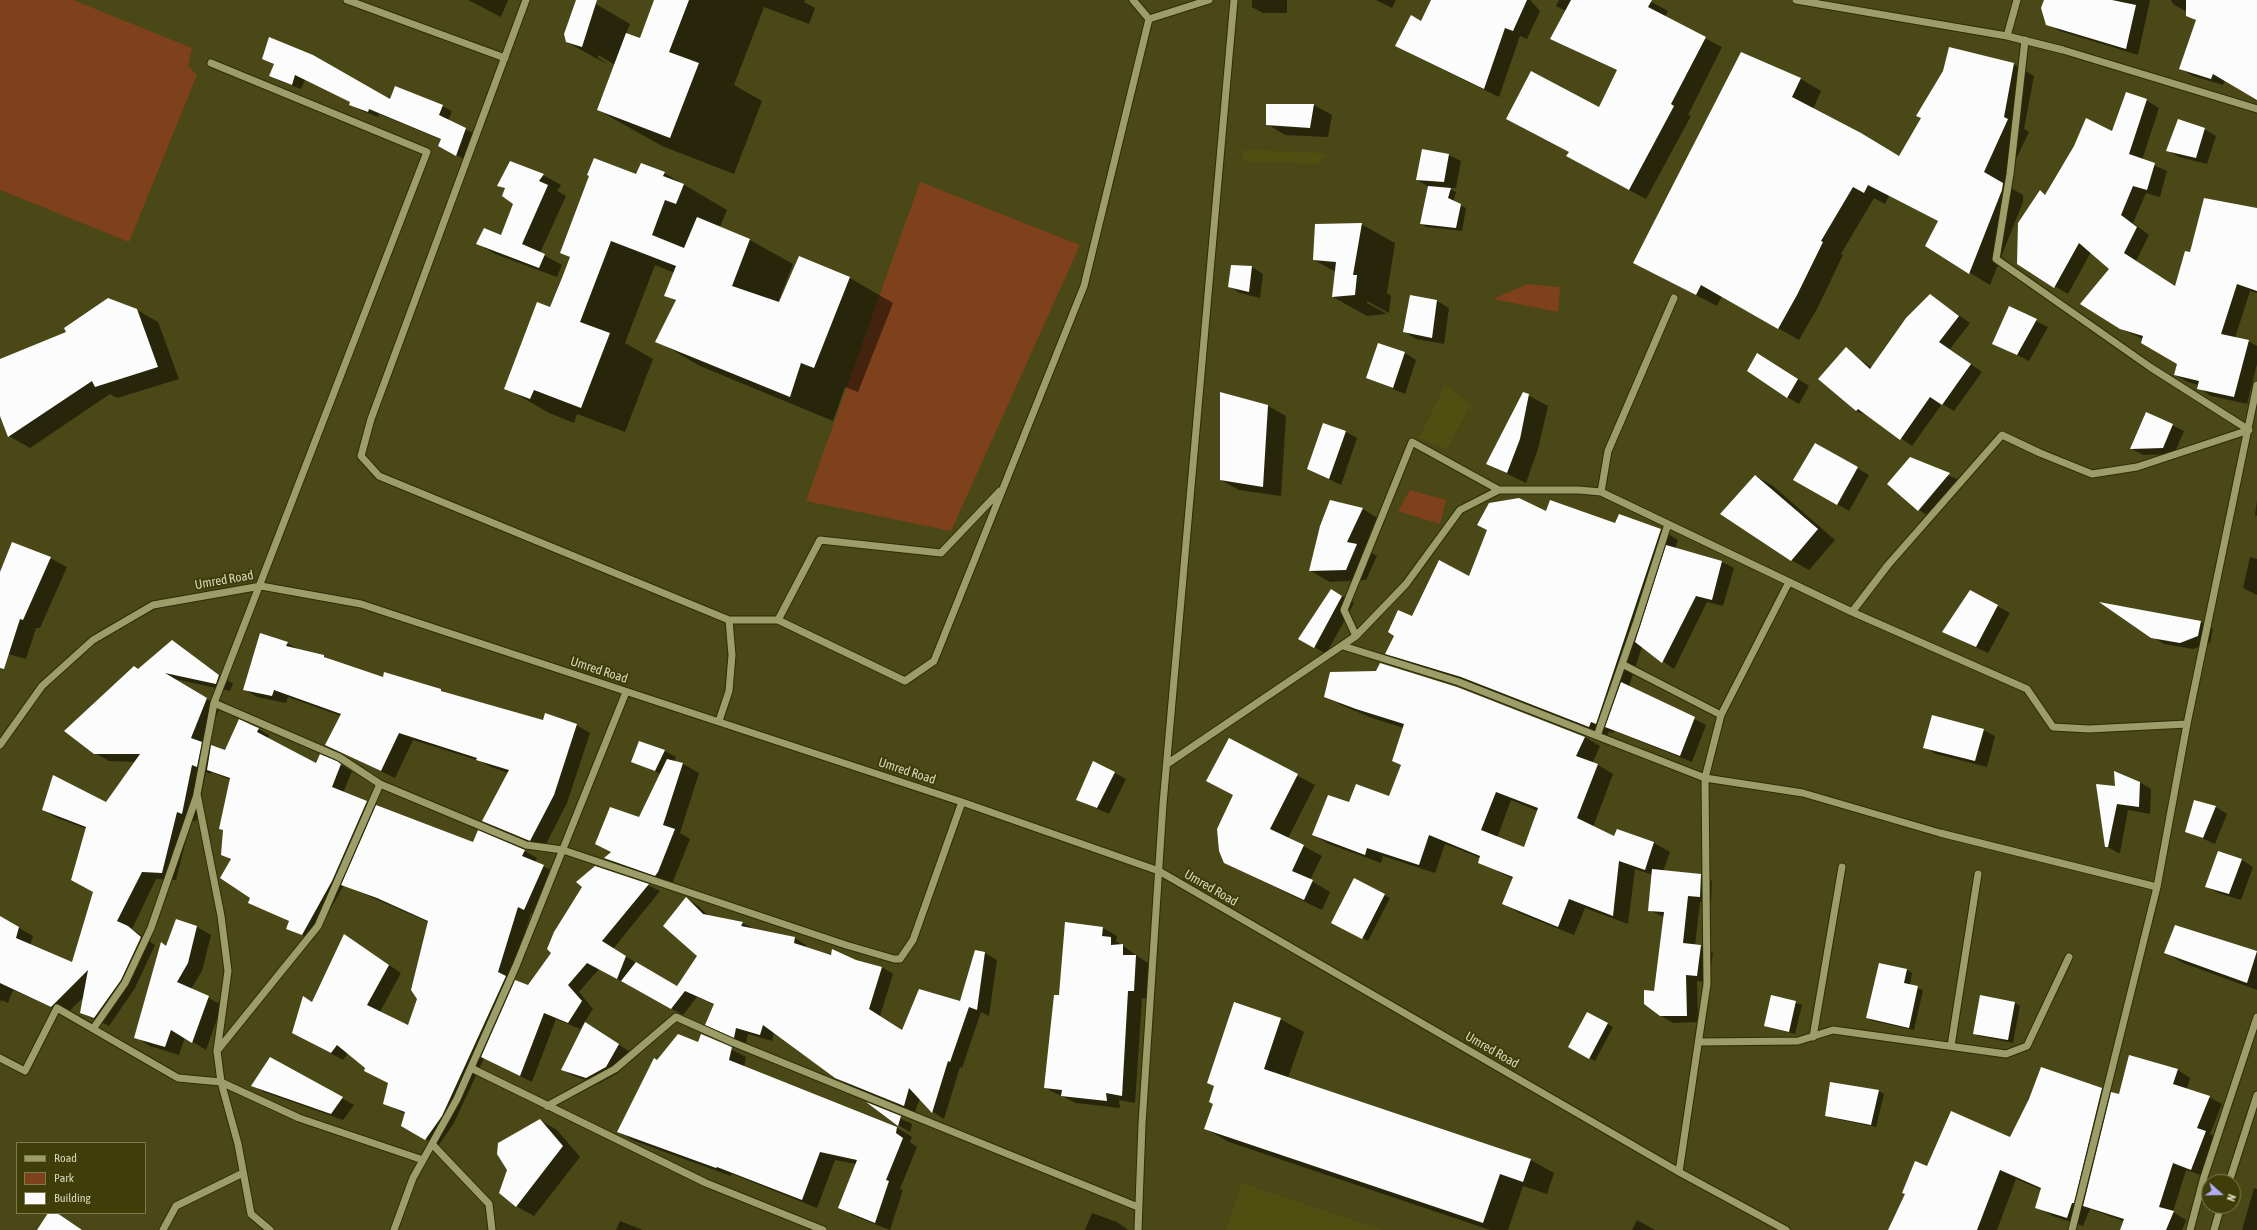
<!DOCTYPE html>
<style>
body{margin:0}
#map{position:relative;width:2257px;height:1230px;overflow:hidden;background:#494816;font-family:"Asap Condensed",sans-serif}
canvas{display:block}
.legend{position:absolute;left:16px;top:1142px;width:130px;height:72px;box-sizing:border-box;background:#3f3d08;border:1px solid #7c7b50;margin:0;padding:5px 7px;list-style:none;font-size:12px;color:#d7d7bd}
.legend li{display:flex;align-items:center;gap:8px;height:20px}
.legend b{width:20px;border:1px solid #7c7b50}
.north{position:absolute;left:2201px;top:1174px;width:40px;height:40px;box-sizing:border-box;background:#3f3d08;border:1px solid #7c7b50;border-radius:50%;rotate:110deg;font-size:11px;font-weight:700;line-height:16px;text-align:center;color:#d7d7bd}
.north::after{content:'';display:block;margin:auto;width:14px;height:18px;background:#b3acf9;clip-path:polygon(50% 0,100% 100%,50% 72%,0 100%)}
</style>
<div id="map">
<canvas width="2257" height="1230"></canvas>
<ul class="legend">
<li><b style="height:5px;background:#9d9d6a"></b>Road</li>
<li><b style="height:11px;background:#7f401c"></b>Park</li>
<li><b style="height:11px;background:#fcfcfc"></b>Building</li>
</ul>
<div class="north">N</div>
</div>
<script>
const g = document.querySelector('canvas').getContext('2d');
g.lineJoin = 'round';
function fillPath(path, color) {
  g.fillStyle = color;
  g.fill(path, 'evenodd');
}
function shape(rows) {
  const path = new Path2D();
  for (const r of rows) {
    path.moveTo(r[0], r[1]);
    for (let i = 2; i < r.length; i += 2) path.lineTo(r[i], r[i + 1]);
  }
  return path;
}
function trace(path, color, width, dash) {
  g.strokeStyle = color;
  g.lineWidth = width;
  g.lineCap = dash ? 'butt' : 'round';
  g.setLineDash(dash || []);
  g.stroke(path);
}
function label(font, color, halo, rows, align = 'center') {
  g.font = font + ' "Asap Condensed",sans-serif';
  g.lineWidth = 4;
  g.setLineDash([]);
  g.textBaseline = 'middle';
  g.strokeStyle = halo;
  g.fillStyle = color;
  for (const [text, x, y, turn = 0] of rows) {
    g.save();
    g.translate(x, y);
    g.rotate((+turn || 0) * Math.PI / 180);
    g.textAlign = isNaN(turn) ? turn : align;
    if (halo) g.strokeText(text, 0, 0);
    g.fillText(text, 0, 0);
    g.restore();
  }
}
const built = shape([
 [1243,150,1327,153,1319,164,1242,161],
 [1445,385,1471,404,1447,449,1419,438],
 [1242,1183,1382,1230,1226,1230]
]);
const green = shape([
 [0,0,73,0,192,48,188,66,197,75,129,242,0,190],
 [920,182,1080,245,951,531,806,501],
 [1528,284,1560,287,1558,312,1493,299],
 [1410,490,1446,500,1440,524,1398,511]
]);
const shadow = shape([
 [468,0,508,0,501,17],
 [577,0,586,0,596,4,630,24,626,34,640,39,655,0,805,0,804,2,815,8,809,24,764,7,734,85,762,101,734,174,662,146,598,110,619,67,598,55,598,58,609,64,601,61,567,42],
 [1252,0,1287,0,1287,13,1263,13,1252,7],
 [1376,0,1396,0,1392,8],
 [1433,0,1530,0,1540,11,1527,39,1520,36,1499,97,1411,54,1422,22],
 [1559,0,1648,0,1668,11,1665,17,1722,47,1688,115,1691,116,1646,199,1584,166,1569,152,1508,119,1600,108,1618,71,1551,39,1566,11,1556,6],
 [2045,0,2150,0,2138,55,2060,31,2047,24],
 [2171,0,2257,0,2257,97,2225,80,2223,85,2193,76,2181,69,2197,21,2187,15,2187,12,2173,4],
 [1741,53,1801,79,1821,91,1813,109,1900,157,2014,64,2034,76,2024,129,2029,132,2004,184,2023,195,2023,202,1990,285,1926,246,1938,221,1889,196,1885,204,1874,198,1841,254,1843,255,1818,307,1799,340,1722,296,1717,306,1634,263],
 [263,58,390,100,442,106,452,111,448,121,475,134,466,160,448,151,442,140,379,114,378,117,360,110,350,104,351,102,305,80,301,89,280,81,271,75,275,65],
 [2146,100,2159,108,2142,160,2167,171,2160,197,2146,193,2133,223,2149,235,2136,261,2176,287,2191,253,2257,209,2257,293,2250,291,2235,338,2248,341,2257,346,2257,364,2247,404,2211,396,2199,388,2199,385,2188,382,2175,375,2178,363,2143,339,2121,329,2111,269,2091,252,2068,294,2018,264,2040,192,2046,195],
 [1267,105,1314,105,1332,115,1328,137,1285,135,1267,124],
 [2204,129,2216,136,2207,164,2179,157,2167,150],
 [1423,150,1449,155,1461,161,1456,188,1449,188,1456,192,1453,202,1466,208,1462,231,1426,227,1421,224,1429,187,1417,180],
 [641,164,664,173,727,210,720,227,750,240,793,264,777,305,779,305,800,258,850,278,893,303,858,392,845,387,833,421,700,366,657,341,676,301,665,295,675,273,655,265,625,343,653,359,625,432,577,414,574,423,549,413,506,388,551,309,571,258,562,252,637,175],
 [543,175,561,185,557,191,566,196,540,253,562,265,557,277,495,254,478,244,502,237,514,203,506,189,499,185],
 [1361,224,1395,243,1387,293,1391,296,1389,313,1367,301,1367,303,1387,314,1367,316,1333,297,1336,272,1314,260],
 [1252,267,1263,274,1260,298,1240,293,1229,286],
 [1930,295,1970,323,1950,349,1982,372,1954,411,1942,404,1912,446,1869,416,1856,411,1820,379,1846,349,1872,368],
 [1411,297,1437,301,1449,308,1444,344,1416,339,1405,332],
 [2010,308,2048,327,2029,361,1994,343],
 [137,310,158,322,179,379,117,398,110,394,30,448,9,436,0,413,0,360],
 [1405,353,1416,360,1405,394,1367,378],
 [1769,361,1809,386,1799,404,1787,397],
 [1221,393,1268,406,1286,416,1281,496,1239,490,1221,480],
 [1524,393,1548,406,1538,449,1526,483,1487,464],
 [2172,425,2184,431,2174,454,2143,455,2132,449],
 [1346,432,1357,438,1341,485,1308,469],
 [1815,444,1869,475,1849,511,1795,480],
 [1910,458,1961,481,1930,517,1919,510],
 [1756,476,1773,486,1835,540,1809,570,1791,560],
 [2257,500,2257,516,2255,515],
 [1331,501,1363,509,1382,521,1368,551,1377,556,1366,580,1330,582,1311,571],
 [1547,513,1616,524,1620,515,1661,530,1678,540,1675,549,1722,562,1734,568,1723,606,1707,602,1674,669,1642,647,1629,686,1706,725,1692,762,1614,731,1614,733,1609,731,1607,737,1404,663,1386,653,1413,617,1470,577],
 [2250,557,2257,559,2257,595,2243,588],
 [50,558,67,567,40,628,36,628,26,659,1,652,0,575],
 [1331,590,1354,603,1326,654,1299,638],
 [1971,592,2010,613,1988,653,1943,632],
 [2103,604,2201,622,2213,629,2210,643,2193,649,2164,644],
 [172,642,233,684,230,691,175,679,220,707,205,744,212,748,226,751,255,727,269,735,268,739,316,765,336,762,352,771,343,793,376,808,473,844,478,832,525,851,537,858,535,862,556,873,537,916,531,913,510,979,515,982,528,987,648,885,660,891,613,949,678,987,699,956,686,898,697,905,709,916,743,923,754,929,795,938,806,945,806,948,882,967,893,974,880,1016,902,1031,960,1002,976,951,985,953,997,960,989,1016,981,1012,962,1068,960,1067,944,1119,933,1112,920,1098,915,1112,847,1085,774,1032,772,1041,748,1034,746,1043,718,1031,715,1005,697,997,683,1015,599,969,579,992,593,1009,580,1029,556,1019,532,1082,484,1058,454,1123,438,1146,402,1125,406,1114,384,1104,389,1083,348,1053,343,1060,293,1033,313,1003,344,935,401,973,380,1012,408,1027,418,999,428,922,344,885,313,940,287,928,290,922,249,902,251,898,231,860,222,855,231,780,211,772,211,774,206,772,196,821,191,820,176,880,156,879,132,929,155,945,135,988,109,1026,81,1013,85,996,66,1014,13,990,8,1003,1,1000,0,1003,0,917,33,936,30,945,73,964,94,892,87,829,57,818,43,810,106,803,136,762,109,761,95,753,139,670],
 [287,643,301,651,324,656,333,661,383,678,441,690,448,694,544,722,576,725,590,733,567,803,544,848,497,828,483,821,508,773,491,767,480,761,413,740,395,778,326,745,341,716,288,697,286,703,257,697,244,689],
 [1325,696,1585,737,1600,746,1593,762,1613,774,1593,827,1615,838,1617,831,1654,843,1670,852,1663,871,1701,875,1712,881,1711,903,1700,902,1695,946,1701,946,1713,953,1709,982,1697,981,1698,1022,1673,1023,1660,1015,1655,992,1664,917,1649,910,1653,875,1635,869,1628,924,1585,908,1574,935,1519,913,1503,904,1513,879,1479,862,1481,858,1445,844,1435,873,1383,856,1381,863,1329,844,1313,835,1350,804,1390,797,1401,766,1393,761,1404,728,1372,718,1341,705],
 [1511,800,1538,811,1524,849,1497,838],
 [1983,730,1995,736,1987,767,1936,754,1924,747],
 [1229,740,1315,785,1288,838,1322,856,1310,880,1330,892,1322,910,1225,863,1234,796],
 [639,742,665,751,676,757,674,762,683,764,699,773,680,833,690,839,672,884,621,867,605,858,640,818,661,774,632,761],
 [1115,773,1126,779,1109,814,1077,800],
 [2139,782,2151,789,2150,814,2128,810,2120,853,2118,853,2106,846,2116,787],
 [2194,801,2216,807,2227,814,2215,844,2186,831],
 [2219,852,2242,860,2253,867,2241,900,2218,893,2206,886],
 [1355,880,1390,898,1368,941,1338,925],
 [177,920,197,927,211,935,202,971,191,989,222,1005,206,1050,185,1037,179,1055,150,1046,136,1037],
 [1066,923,1103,928,1117,936,1116,941,1149,964,1148,999,1142,998,1135,1103,1119,1100,1120,1108,1076,1103,1045,1088,1060,996],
 [2176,926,2257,952,2257,990,2183,963,2166,953],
 [1907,970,1912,973,1910,985,1923,990,1914,1030,1873,1021,1867,1018],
 [1772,996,1802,1005,1795,1034,1765,1026],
 [2015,1003,2020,1006,2013,1043,1979,1036,1974,1033],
 [1588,1013,1613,1027,1595,1061,1569,1047],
 [1280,1019,1304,1032,1288,1078,1531,1160,1554,1173,1547,1194,1523,1186,1508,1230,1490,1230,1229,1142,1206,1129,1214,1104,1215,1087,1208,1083],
 [597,1030,630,1052,618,1073,598,1084,574,1076,562,1070],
 [702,1035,746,1057,744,1067,897,1128,912,1137,910,1142,917,1147,900,1189,903,1190,890,1230,854,1216,839,1207,856,1164,835,1160,817,1208,732,1174,731,1176,632,1140,618,1131,658,1061,698,1043],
 [271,1058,354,1105,343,1120,264,1092,252,1085],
 [2178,1070,2190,1078,2187,1089,2209,1097,2222,1104,2210,1134,2219,1139,2204,1176,2186,1170,2173,1212,2186,1220,2182,1230,2120,1230,2123,1221,2090,1209,2083,1226,2053,1216,2037,1207,2042,1190,2016,1179,1997,1230,1889,1230,1928,1167,2010,1138,2102,1089,2112,1095,2119,1095],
 [1831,1084,1879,1091,1884,1094,1876,1127,1831,1118,1826,1115],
 [873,1106,912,1124,910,1132,898,1125],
 [540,1120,557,1130,580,1157,534,1216,516,1206,508,1170],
 [2254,1188,2257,1189,2257,1230,2242,1230],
 [1092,1213,1117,1222,1128,1230,1085,1230],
 [1637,1220,1655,1230,1632,1230],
 [620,1221,643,1230,616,1230]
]);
const building = shape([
 [576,0,597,0,582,47,566,42,564,34],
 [654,0,689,0,669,52,699,63,670,138,597,110,626,33,640,38],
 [1431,0,1527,0,1513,31,1505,28,1484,89,1395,46,1411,15,1421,21],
 [1571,0,1652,0,1648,7,1706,37,1671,104,1674,106,1629,190,1566,156,1569,152,1506,119,1531,71,1599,107,1617,70,1550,39],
 [2044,0,2112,0,2136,5,2126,49,2046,25,2041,8],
 [2186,0,2257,0,2257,100,2213,74,2211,79,2179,69,2196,20,2186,16],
 [269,37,313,55,390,99,395,86,443,105,439,115,466,128,456,156,438,146,441,139,369,109,368,112,349,105,350,102,295,75,292,85,269,76,274,64,262,59],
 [1949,47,2014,63,2004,117,2008,119,1984,172,2003,183,2002,190,1969,274,1925,246,1938,221,1868,185,1864,193,1853,187,1821,241,1823,242,1797,295,1778,329,1701,285,1696,295,1633,263,1741,52,1801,78,1792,97,1861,133,1899,156,1921,118,1916,116,1943,71],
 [2126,92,2147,99,2129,154,2155,163,2147,190,2133,186,2121,215,2137,227,2124,253,2175,286,2185,251,2190,252,2204,198,2257,208,2257,291,2237,284,2221,334,2249,340,2234,397,2197,389,2199,381,2174,375,2177,364,2141,343,2143,336,2120,329,2080,304,2109,269,2079,243,2054,288,2017,264,2018,223,2040,190,2045,195,2074,146,2086,118,2112,131],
 [1266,104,1314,104,1310,128,1266,125],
 [2178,119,2205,128,2196,158,2166,151],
 [1422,149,1449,154,1444,182,1416,180],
 [594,158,636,174,641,163,665,172,663,176,684,184,676,204,665,200,652,235,684,248,697,217,750,239,732,286,779,302,799,256,850,277,814,368,801,363,790,397,655,342,676,300,664,296,676,266,611,241,580,322,610,333,581,408,534,390,530,399,504,389,537,302,550,307,562,278,570,257,560,253,589,176,587,175],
 [510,161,544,174,539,181,548,185,522,244,545,254,539,268,476,244,484,228,501,235,513,204,502,196,505,188,497,186],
 [1428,186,1451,188,1448,198,1461,204,1456,228,1420,224],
 [1362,223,1353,275,1357,275,1355,295,1332,297,1336,262,1313,260,1315,224],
 [1231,265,1252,266,1249,292,1228,287],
 [1930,294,1959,316,1939,342,1971,364,1942,405,1930,397,1900,440,1858,409,1856,411,1818,379,1846,347,1870,369,1906,318],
 [1410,295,1437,300,1432,338,1403,332],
 [108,298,137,309,158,367,95,387,92,381,8,437,0,416,0,359,66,332,64,328],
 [2009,306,2037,319,2017,355,1992,344],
 [1378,343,1405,352,1393,388,1366,378],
 [1757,353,1798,379,1787,398,1747,371],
 [1220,392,1268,405,1263,487,1220,480],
 [1523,392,1529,394,1520,439,1507,473,1486,464],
 [2146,412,2173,424,2163,448,2130,449],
 [1323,423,1346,431,1329,479,1307,469],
 [1815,443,1858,467,1837,505,1793,480],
 [1910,457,1950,473,1918,511,1887,484],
 [1755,475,1818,529,1791,561,1720,514],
 [1519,498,1546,511,1550,500,1615,523,1619,514,1661,529,1596,724,1591,722,1589,727,1461,677,1385,654,1394,636,1388,632,1398,610,1412,616,1439,560,1469,576,1487,530,1477,525,1489,503],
 [1330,500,1363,508,1347,542,1357,544,1346,570,1309,571,1320,526],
 [12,542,51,557,23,620,20,619,4,669,0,668,0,572],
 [1666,545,1722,561,1712,600,1696,596,1662,663,1635,642],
 [1331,589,1342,596,1314,648,1298,639],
 [1970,590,1998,605,1976,647,1942,632],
 [2099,602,2201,621,2198,636,2180,643,2151,638],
 [260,633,288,642,286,646,324,655,324,657,383,677,384,672,441,689,441,691,543,720,545,713,577,724,554,795,530,841,482,821,509,770,476,760,477,758,399,733,381,771,325,745,341,714,274,690,272,696,243,690],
 [172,640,219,675,216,684,165,673,207,698,191,738,202,742,197,767,192,765,182,814,177,812,162,873,142,872,117,921,128,926,141,937,121,980,94,1018,80,1013,88,970,51,1007,0,983,0,916,19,927,16,938,72,962,93,892,71,880,86,827,42,810,53,775,106,802,140,754,94,754,64,731,134,666,138,669],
 [1380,663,1457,687,1585,737,1576,756,1598,764,1577,818,1614,836,1617,829,1654,842,1645,870,1619,861,1613,916,1569,899,1558,927,1502,904,1513,877,1478,863,1480,856,1429,835,1419,865,1367,848,1365,855,1312,835,1328,795,1349,802,1356,784,1389,796,1401,765,1392,761,1404,724,1356,709,1324,697,1330,672,1376,671],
 [1496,792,1538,808,1524,847,1481,830],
 [1621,682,1695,717,1680,756,1605,727],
 [1932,715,1984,729,1975,761,1923,748],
 [239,719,256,727,259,728,257,732,316,763,320,754,337,761,341,764,332,787,367,801,332,881,302,935,286,929,289,921,248,903,250,898,220,878,231,859,221,855,223,830,219,829,230,778,207,770,211,745,225,750],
 [1229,738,1298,774,1270,829,1304,845,1292,871,1313,880,1304,900,1224,863,1219,851,1217,829,1233,795,1206,781],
 [639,741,665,750,655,771,631,762],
 [667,759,683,763,663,825,675,829,658,872,655,876,604,858,611,852,595,844,610,807,639,817],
 [1093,761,1115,772,1097,808,1076,800],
 [2114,771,2140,782,2139,807,2117,804,2108,847,2105,847,2096,784,2115,786],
 [2194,800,2216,806,2203,838,2185,832],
 [376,805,473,842,478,830,525,850,522,856,544,865,524,910,518,907,498,972,506,976,442,1116,425,1140,401,1126,405,1112,383,1104,388,1083,364,1071,365,1068,337,1045,331,1053,292,1033,303,996,312,1002,344,934,389,965,367,1005,408,1025,417,999,411,990,428,921,377,898,341,885],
 [2218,851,2242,859,2229,894,2205,887],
 [595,866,649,884,602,941,626,956,617,979,587,963,568,985,582,1001,568,1023,544,1013,520,1076,481,1057,515,980,528,985,551,953,547,949,554,932,582,887,576,882],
 [1652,869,1701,874,1700,897,1688,896,1683,943,1701,945,1697,976,1686,975,1687,1016,1660,1016,1644,1004,1644,990,1654,991,1664,912,1648,911],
 [1354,878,1385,894,1362,939,1331,923],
 [686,897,703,914,743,922,741,926,795,937,794,943,831,955,832,949,856,960,882,967,869,1009,902,1030,919,989,960,1001,975,950,985,952,977,1010,969,1007,950,1062,948,1061,932,1113,909,1088,904,1106,835,1078,763,1025,760,1035,736,1028,734,1038,705,1025,714,1004,685,991,671,1009,621,981,636,962,677,986,697,956,663,926],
 [176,919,197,926,188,963,177,982,209,996,192,1043,171,1030,165,1047,134,1038,161,942,166,946],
 [1065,922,1103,927,1102,936,1111,937,1111,945,1123,944,1123,955,1136,955,1134,991,1128,991,1122,1096,1106,1093,1107,1101,1061,1096,1062,1090,1044,1088,1054,995,1059,995],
 [2175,925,2257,951,2247,983,2164,953],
 [1879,963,1907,969,1904,983,1918,986,1909,1028,1866,1018],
 [1771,995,1796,1001,1789,1032,1764,1026],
 [1980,995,2015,1002,2008,1040,1973,1034],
 [1234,1002,1281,1018,1264,1069,1531,1159,1523,1182,1500,1174,1483,1223,1204,1129,1213,1104,1209,1102,1214,1086,1207,1083],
 [1587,1012,1608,1023,1589,1059,1568,1047],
 [585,1022,619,1044,606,1067,586,1078,561,1070],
 [678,1034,698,1042,701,1034,732,1047,729,1060,897,1127,896,1133,903,1138,886,1180,889,1181,875,1223,838,1208,857,1160,820,1152,802,1200,717,1167,716,1168,617,1132,654,1058,657,1060],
 [2129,1055,2178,1069,2173,1084,2210,1096,2197,1128,2206,1131,2191,1170,2173,1163,2159,1207,2174,1211,2166,1230,2120,1230,2124,1219,2083,1206,2111,1092,2119,1094],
 [270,1057,343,1097,331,1114,251,1086],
 [2041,1067,2102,1088,2074,1203,2072,1203,2067,1218,2035,1208,2041,1188,2000,1170,1977,1230,1888,1230,1905,1194,1902,1193,1915,1161,1927,1166,1951,1111,2010,1137,2029,1099],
 [1830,1082,1879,1090,1871,1125,1825,1116],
 [866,1102,901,1116,898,1126],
 [540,1119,563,1146,516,1207,499,1193,507,1170,497,1154,498,1143],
 [48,1213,57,1213,82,1230,37,1230]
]);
const minor = shape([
 [347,0,505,58],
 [526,0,371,419,361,456,379,476,729,620,732,655,729,691,719,721],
 [1796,0,2007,36,2063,50,2257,109],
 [1149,19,1209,0],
 [2007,36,2017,0],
 [211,63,427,152,214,703,197,794,221,916,228,971,217,1051,221,1082,238,1144,251,1214,270,1230],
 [1601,492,1608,451,1674,298],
 [1852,612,1888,565,2002,435,2040,453,2092,474,2137,467,2249,430,2150,367,1996,259,2010,174,2025,40],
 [729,620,778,620,905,681,934,661,1084,286,1149,19,1133,0],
 [778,620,820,540,941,553,1000,491],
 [1356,636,1344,610,1412,442,1499,490],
 [1343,646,1459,682,1705,778,1803,793,1940,833,2157,887],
 [1622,664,1721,715],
 [214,703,339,757,380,784,526,845,563,850,846,945,894,959,900,959,913,940,962,802],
 [1597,736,1636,624,1668,524],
 [0,745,42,686,93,640,153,605,261,586,361,604,962,802,1159,871,1679,1172,1786,1230],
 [1167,764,1356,636,1406,584,1460,510,1499,490,1579,490,1601,492,1852,612,2027,689,2053,727,2089,729,2187,724],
 [93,1029,125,983,151,928,197,795],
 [1813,1037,1842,867],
 [1700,1042,1798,1041,1833,1030,2006,1054,2027,1046,2069,957],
 [1951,1046,1978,874],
 [217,1051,318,926,380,784],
 [0,1058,25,1071,57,1008,178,1078,221,1082,299,1118,423,1160],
 [471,1068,706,1183,823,1230],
 [547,1106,615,1069,676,1017,732,1042,1138,1207],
 [432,1144,489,1204,492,1230],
 [1679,1172,1707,984,1705,778,1721,715,1789,582],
 [2229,1182,2257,1095],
 [163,1230,176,1206,243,1173],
 [394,1230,413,1178,457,1099,516,966,626,692],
 [1138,1230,1142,1124,1163,804,1234,0],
 [2072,1230,2157,887,2187,724,2257,385],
 [2190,1230,2204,1177,2257,1017],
 [2214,1230,2221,1206]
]);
const streetNames = [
 ["Umred Road",224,580,-10],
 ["Umred Road",599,670,18],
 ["Umred Road",907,771,18],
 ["Umred Road",1211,888,30],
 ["Umred Road",1492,1050,30]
];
fillPath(built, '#504f11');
fillPath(green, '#7f401c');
fillPath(shadow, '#0007');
fillPath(building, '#fcfcfc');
trace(minor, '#2f2d07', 9);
trace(minor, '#9d9d6a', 7);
label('13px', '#d7d7bd', '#3f3d08', streetNames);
</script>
